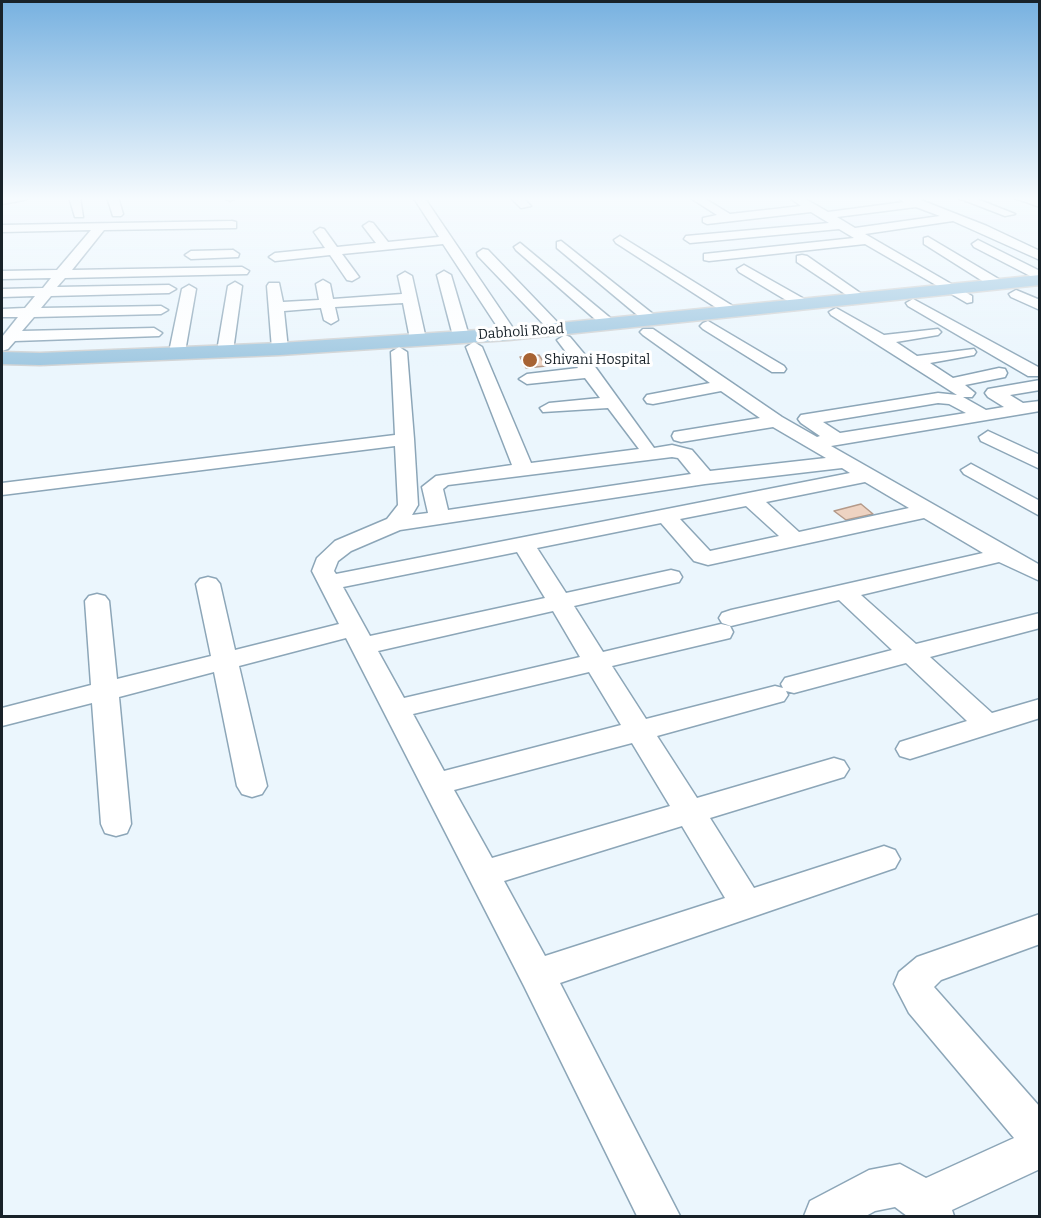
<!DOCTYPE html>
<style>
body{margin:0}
#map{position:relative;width:1041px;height:1218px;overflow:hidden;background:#ebf6fd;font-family:Bitter,serif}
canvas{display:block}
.frame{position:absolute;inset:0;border:3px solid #182229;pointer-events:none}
</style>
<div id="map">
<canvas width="1041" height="1218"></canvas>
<div class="frame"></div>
</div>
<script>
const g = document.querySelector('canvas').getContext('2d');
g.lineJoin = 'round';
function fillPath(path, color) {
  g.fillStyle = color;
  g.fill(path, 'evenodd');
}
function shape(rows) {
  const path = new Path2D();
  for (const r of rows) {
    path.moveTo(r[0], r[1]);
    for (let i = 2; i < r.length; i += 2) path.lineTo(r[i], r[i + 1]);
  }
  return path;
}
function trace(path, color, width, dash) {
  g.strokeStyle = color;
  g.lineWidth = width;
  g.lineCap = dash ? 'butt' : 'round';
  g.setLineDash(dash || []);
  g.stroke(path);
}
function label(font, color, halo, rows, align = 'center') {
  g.font = font + ' Bitter,serif';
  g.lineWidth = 6;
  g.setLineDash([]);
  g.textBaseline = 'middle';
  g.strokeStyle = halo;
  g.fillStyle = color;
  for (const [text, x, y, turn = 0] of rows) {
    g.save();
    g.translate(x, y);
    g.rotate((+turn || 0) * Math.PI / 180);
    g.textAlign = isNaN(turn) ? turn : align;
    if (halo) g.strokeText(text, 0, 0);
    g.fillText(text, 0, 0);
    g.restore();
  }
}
const building = shape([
 [539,355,546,366,526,368,520,357,539,355],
 [861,504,873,514,846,520,834,511,861,504]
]);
const minor = shape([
 [29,197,24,200,2,204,2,198,29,197],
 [69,197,80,197,83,217,75,217,69,197],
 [107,197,118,197,123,214,121,216,113,216,107,197],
 [237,197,230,201,224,198,225,197,237,197],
 [413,197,424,197,517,334,514,337,504,337,443,244,342,254,359,277,352,281,347,280,330,255,275,261,269,257,275,253,325,248,314,232,320,228,324,229,337,247,376,243,363,226,369,222,373,223,388,242,439,237,413,197],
 [510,197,522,197,531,206,521,208,510,197],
 [689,197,702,197,730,214,801,206,789,197,802,197,828,212,904,202,897,197,913,197,987,226,1040,251,1040,260,953,221,865,234,972,296,972,302,967,303,865,244,709,261,704,260,704,254,854,238,839,229,690,243,684,239,686,236,829,223,811,212,707,224,703,222,703,218,717,215,689,197],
 [916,207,940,216,855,228,837,217,916,207],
 [956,197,972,197,1015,214,1005,216,956,197],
 [1012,197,1029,197,1040,201,1040,207,1012,197],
 [232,221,236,222,236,228,104,230,72,270,242,267,249,271,247,274,65,278,57,287,169,285,176,289,169,293,51,296,41,308,161,306,168,310,161,314,34,317,22,331,154,328,162,333,159,336,15,341,8,349,2,351,2,337,18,317,2,317,2,309,25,308,35,296,2,297,2,289,43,288,51,278,2,279,2,271,57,270,91,230,2,232,2,225,232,221],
 [620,236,736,308,738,311,736,314,726,314,616,243,614,240,620,236],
 [928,237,1002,281,1004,284,997,288,992,287,924,244,924,238,928,237],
 [978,240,1040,271,1040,281,974,247,972,244,978,240],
 [561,241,658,318,660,321,658,324,648,324,557,248,557,242,561,241],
 [520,243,614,321,617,324,614,327,604,327,516,250,514,247,520,243],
 [483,249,488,250,562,327,565,330,562,333,552,333,478,256,477,253,483,249],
 [233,250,239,254,238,257,191,259,185,255,191,251,233,250],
 [802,255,807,256,866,297,864,300,854,300,797,262,797,256,802,255],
 [744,265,806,300,808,303,801,307,796,306,739,272,737,269,744,265],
 [444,271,451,275,469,336,466,339,456,339,453,336,437,275,444,271],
 [405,272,412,276,426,339,423,342,413,342,410,339,403,303,335,307,338,320,331,324,324,320,321,308,284,311,288,349,280,354,272,349,267,286,269,283,279,283,283,302,319,300,316,284,323,280,330,284,333,299,402,294,398,276,405,272],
 [235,282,242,286,233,351,225,356,217,351,228,286,235,282],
 [189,285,196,289,185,352,177,357,169,352,182,289,189,285],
 [1016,290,1040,300,1040,310,1011,297,1009,294,1016,290],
 [913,299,1040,368,1040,376,1028,376,908,306,906,303,913,299],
 [836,308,884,335,938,329,941,332,938,335,896,342,917,356,974,349,976,352,974,355,930,363,953,378,999,368,1005,369,1007,373,1005,377,965,385,975,393,972,397,963,397,986,410,1004,407,988,397,985,393,988,389,1040,380,1040,390,1010,395,1023,403,1040,401,1040,411,831,446,1040,565,1040,581,999,562,861,595,916,644,1040,613,1040,628,930,657,992,713,1040,699,1040,718,910,759,900,756,896,749,900,742,967,721,906,663,794,693,786,691,788,695,784,701,657,736,697,798,834,758,844,761,849,769,844,777,710,818,754,888,884,846,895,850,900,859,895,868,560,983,680,1216,637,1216,524,986,346,638,239,666,267,786,262,794,252,797,242,794,237,786,214,672,119,697,131,824,127,833,116,836,105,833,101,824,92,703,2,726,2,708,91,685,85,601,89,596,97,594,105,596,109,601,117,679,211,656,196,584,200,579,208,577,216,579,220,584,235,650,339,624,312,571,317,558,335,541,387,519,398,505,395,446,2,495,2,483,395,435,391,352,399,347,407,352,414,439,418,505,412,515,428,513,422,487,436,476,512,465,466,347,474,342,482,347,531,463,639,449,608,408,543,412,540,408,549,403,600,398,585,378,527,384,519,379,527,374,578,368,557,340,565,335,570,337,596,368,654,448,672,445,692,450,710,471,826,458,773,427,681,442,674,440,672,436,674,432,760,418,721,391,653,404,647,403,644,399,647,395,710,383,643,335,640,332,643,329,653,329,782,417,817,437,820,436,801,423,798,419,801,415,938,393,957,395,831,315,829,312,836,308],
 [938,403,949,404,966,413,840,433,823,422,938,403],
 [672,457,678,458,691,474,448,510,443,489,448,485,672,457],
 [842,468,850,473,336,574,334,571,338,561,351,551,400,530,705,484,842,468],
 [865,482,909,508,799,532,766,502,865,482],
 [746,506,779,536,710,551,680,519,746,506],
 [924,518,983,553,731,610,722,613,719,618,722,623,731,626,839,600,892,650,785,678,781,684,783,688,775,686,646,719,612,666,730,638,733,632,730,626,721,624,603,652,574,606,679,582,682,577,679,572,671,570,566,593,537,548,661,523,694,561,708,565,924,518],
 [517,552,545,598,370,636,343,587,517,552],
 [553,611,580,657,404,698,378,651,553,611],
 [589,672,621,725,444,771,413,714,589,672],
 [632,743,670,806,492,858,454,790,632,743],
 [682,826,725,898,545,956,504,881,682,826],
 [708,321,784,366,786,369,784,372,772,372,703,329,700,326,703,323,708,321],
 [988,431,1040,455,1040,469,981,441,979,437,988,431],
 [971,464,1040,501,1040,516,964,474,961,470,971,464],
 [1040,914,1040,944,941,980,934,987,1040,1107,1040,1169,952,1210,954,1216,907,1216,895,1207,875,1211,866,1216,804,1216,810,1201,869,1170,900,1164,926,1178,1014,1138,909,1013,894,984,899,972,917,957,1040,914]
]);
const major = shape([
 [1040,275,1040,285,509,340,280,355,40,365,2,364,2,352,40,353,280,343,509,328,1040,275]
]);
const markers = [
 [530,360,8,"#a76333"]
];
const farStreetnames = [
 ["Dabholi Road",521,332,-4]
];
const farPoinames = [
 ["Shivani Hospital",544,360]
];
fillPath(building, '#eed3c2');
trace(building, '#b49a8a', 1.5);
trace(minor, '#8ca6b8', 3);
trace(major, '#d1d3d4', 3);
fillPath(minor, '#fff');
fillPath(major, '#a0c8e1');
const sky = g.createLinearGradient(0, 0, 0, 368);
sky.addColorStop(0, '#77b1e0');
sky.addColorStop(0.54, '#f6fbfe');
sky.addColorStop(1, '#f6fbfe00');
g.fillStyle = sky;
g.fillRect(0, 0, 1041, 368);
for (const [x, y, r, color] of markers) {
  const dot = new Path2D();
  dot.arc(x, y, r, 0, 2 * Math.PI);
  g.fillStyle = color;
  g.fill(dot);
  trace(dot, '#fff', 2);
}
label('14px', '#182229', '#fff', farStreetnames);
label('14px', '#182229', '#fff', farPoinames, 'left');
</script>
